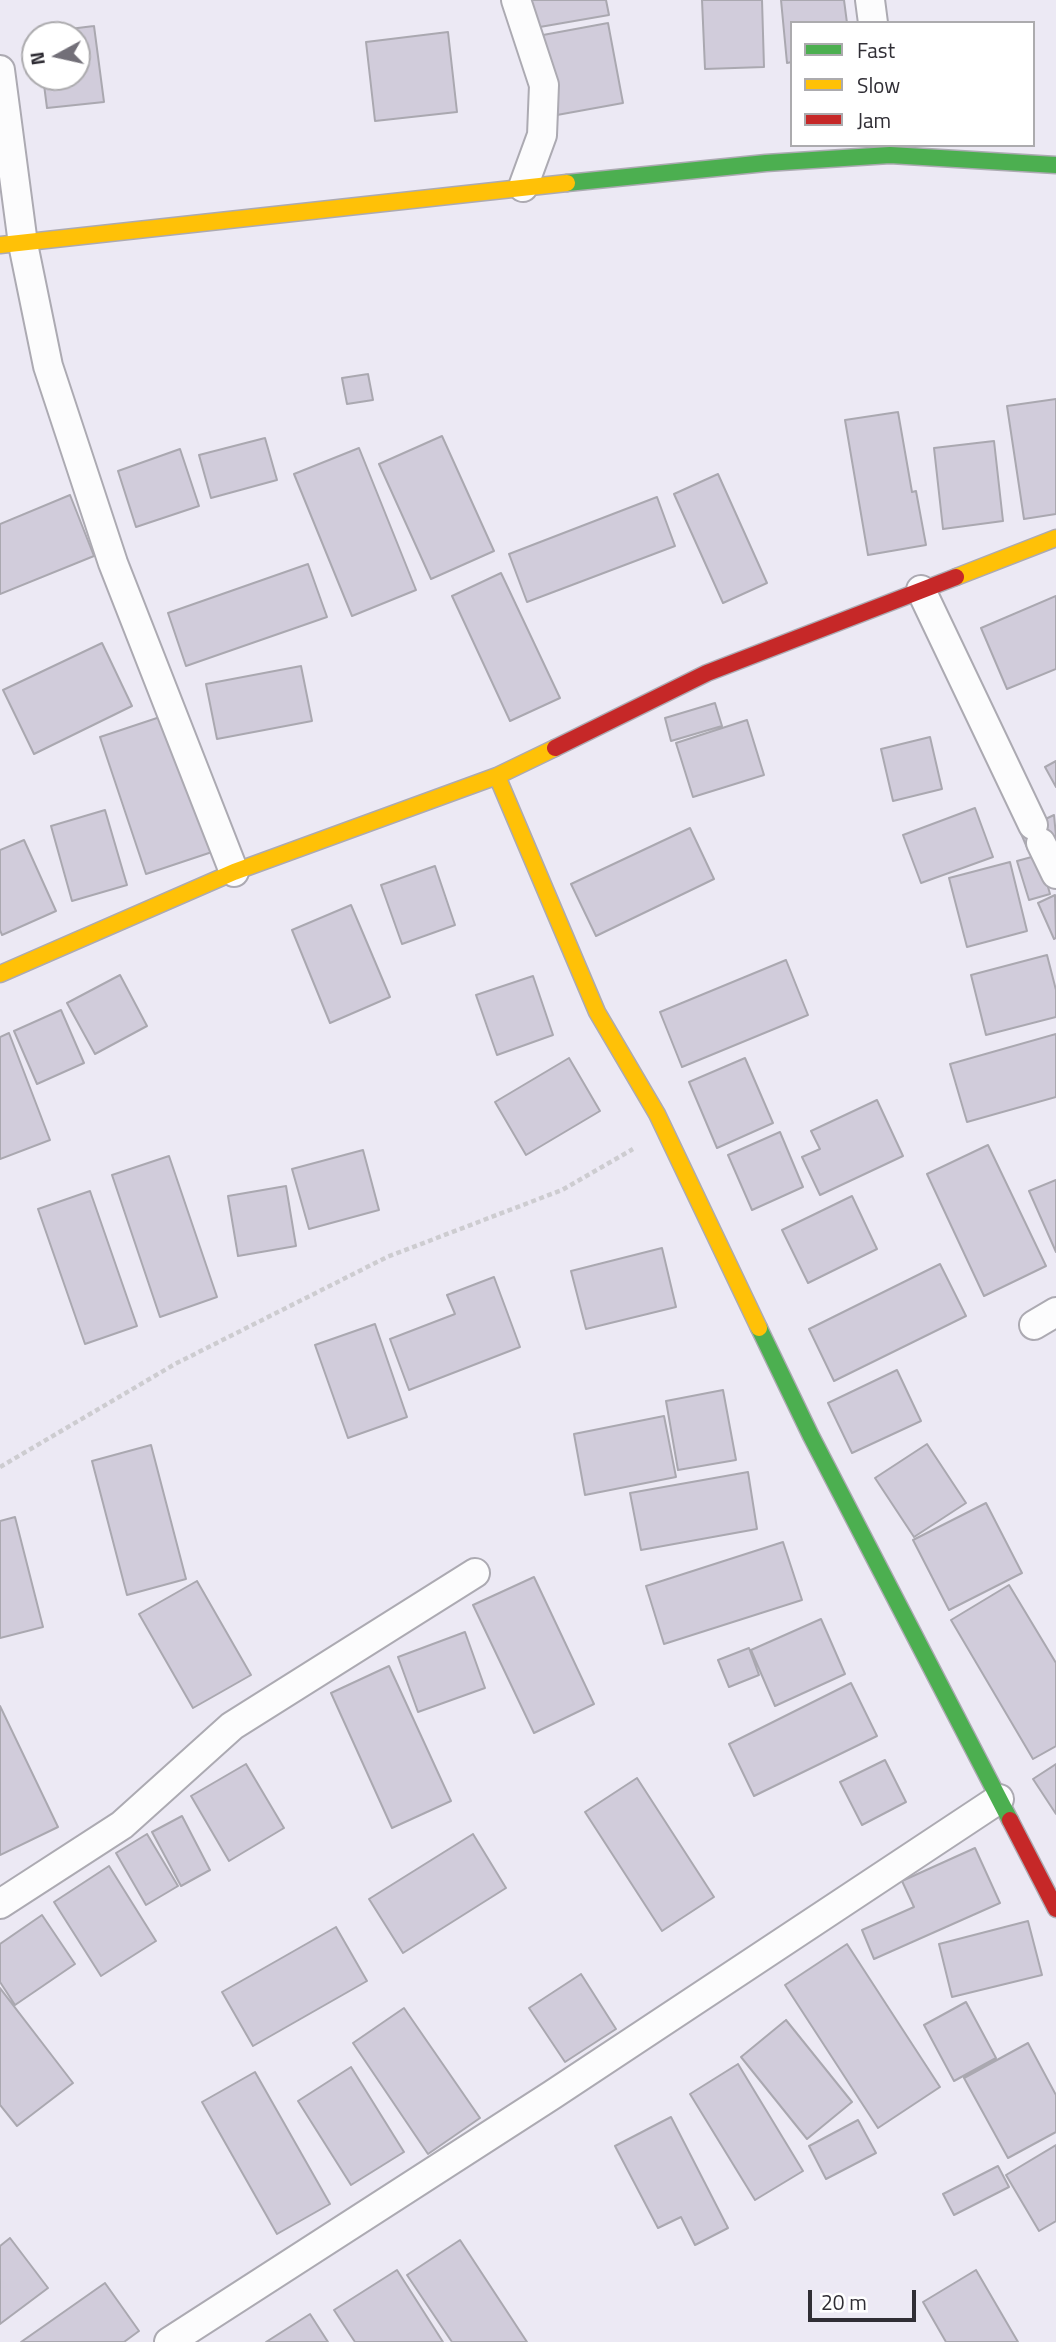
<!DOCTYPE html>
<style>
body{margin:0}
#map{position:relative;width:1056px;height:2342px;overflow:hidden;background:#ece9f4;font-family:"Titillium Web",sans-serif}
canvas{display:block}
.legend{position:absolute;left:790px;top:21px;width:245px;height:126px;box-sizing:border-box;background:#fff;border:2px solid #acabae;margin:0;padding:9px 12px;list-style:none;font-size:21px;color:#302e35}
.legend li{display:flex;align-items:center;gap:14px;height:35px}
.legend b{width:35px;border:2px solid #acabae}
.north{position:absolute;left:21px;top:21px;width:70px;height:70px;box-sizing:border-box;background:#fff;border:2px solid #acabae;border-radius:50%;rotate:262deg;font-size:19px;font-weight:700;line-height:28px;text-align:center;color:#302e35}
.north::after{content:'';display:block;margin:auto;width:24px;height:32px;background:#726f78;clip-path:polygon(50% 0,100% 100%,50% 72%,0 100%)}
.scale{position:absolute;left:808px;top:2290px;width:108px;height:32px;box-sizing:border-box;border:4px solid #302e35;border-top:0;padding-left:9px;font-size:21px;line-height:24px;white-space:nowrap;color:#302e35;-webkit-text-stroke:5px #fff;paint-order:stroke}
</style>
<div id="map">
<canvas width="1056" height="2342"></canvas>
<ul class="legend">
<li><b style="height:9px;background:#4caf50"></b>Fast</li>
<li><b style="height:9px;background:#ffc107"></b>Slow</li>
<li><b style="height:9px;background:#c62828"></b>Jam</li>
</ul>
<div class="north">N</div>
<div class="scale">20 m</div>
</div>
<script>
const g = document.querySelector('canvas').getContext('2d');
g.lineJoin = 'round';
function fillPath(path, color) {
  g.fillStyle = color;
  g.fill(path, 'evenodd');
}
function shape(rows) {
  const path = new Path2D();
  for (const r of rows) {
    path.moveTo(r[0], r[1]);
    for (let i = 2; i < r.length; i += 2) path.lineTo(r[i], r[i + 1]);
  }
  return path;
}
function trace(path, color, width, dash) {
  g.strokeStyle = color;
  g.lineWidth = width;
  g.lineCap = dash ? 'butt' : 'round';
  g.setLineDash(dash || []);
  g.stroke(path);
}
const building = shape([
 [529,0,606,0,609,15,534,28,529,0],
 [702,0,762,0,764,67,705,69,702,0],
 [781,0,844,0,847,23,792,23,792,62,787,63,781,0],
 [608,23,623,103,557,115,543,35,608,23],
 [94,26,104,102,47,108,43,77,77,77,77,35,38,35,37,33,94,26],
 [448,32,457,112,375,121,366,42,448,32],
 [368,374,373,400,347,404,342,378,368,374],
 [1056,399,1056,514,1024,519,1007,406,1056,399],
 [898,412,912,492,916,491,926,545,868,555,845,420,898,412],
 [442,436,494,551,431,579,379,464,442,436],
 [265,438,277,480,211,498,199,455,265,438],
 [994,441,1003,521,943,529,934,448,994,441],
 [359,448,416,590,352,616,294,474,359,448],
 [180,449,199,506,136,527,118,471,180,449],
 [718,474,767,583,723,603,674,494,718,474],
 [70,495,94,556,0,594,0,524,70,495],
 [657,497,675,546,527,602,509,554,657,497],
 [308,564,327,617,186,666,168,613,308,564],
 [501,573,560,698,510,721,452,596,501,573],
 [1056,596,1056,669,1007,689,981,628,1056,596],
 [102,643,132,706,34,754,3,690,102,643],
 [301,666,312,721,217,739,206,684,301,666],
 [715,703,722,726,671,741,665,718,715,703],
 [166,715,212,852,146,874,100,737,166,715],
 [747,720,764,775,693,797,676,743,747,720],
 [930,737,942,789,893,801,881,749,930,737],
 [1056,761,1056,787,1045,767,1056,761],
 [975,808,993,857,921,883,903,835,975,808],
 [105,810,127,885,72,901,51,826,105,810],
 [1054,815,1056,836,1028,850,1020,831,1054,815],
 [690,828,714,879,596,936,571,884,690,828],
 [24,840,56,911,2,935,0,930,0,850,24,840],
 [1039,855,1050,894,1029,900,1017,861,1039,855],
 [1010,862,1027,931,967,947,949,878,1010,862],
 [435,866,455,925,402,944,381,885,435,866],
 [1055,895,1056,938,1054,939,1038,903,1055,895],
 [351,905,390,997,330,1023,292,930,351,905],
 [1047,955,1056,990,1056,1017,986,1035,971,975,1047,955],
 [786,960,808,1015,682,1067,660,1012,786,960],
 [120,975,147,1026,95,1054,67,1003,120,975],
 [533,976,553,1035,497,1055,476,995,533,976],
 [61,1010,84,1063,37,1084,14,1031,61,1010],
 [9,1033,50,1140,0,1159,0,1037,9,1033],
 [1056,1034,1056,1097,967,1122,950,1064,1056,1034],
 [569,1058,600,1111,526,1155,495,1102,569,1058],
 [745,1058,773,1123,717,1148,689,1082,745,1058],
 [877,1100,903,1156,820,1195,802,1157,820,1149,811,1131,877,1100],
 [780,1132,803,1187,752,1210,728,1155,780,1132],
 [988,1145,1046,1266,984,1296,927,1174,988,1145],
 [363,1150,379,1210,309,1229,292,1169,363,1150],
 [169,1156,217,1297,160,1317,112,1175,169,1156],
 [1056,1180,1056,1252,1029,1191,1056,1180],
 [286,1186,296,1246,238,1256,228,1196,286,1186],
 [90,1191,137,1326,85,1344,38,1209,90,1191],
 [852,1196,877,1249,808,1283,782,1230,852,1196],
 [662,1248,676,1307,586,1329,571,1271,662,1248],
 [940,1264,966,1316,834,1381,809,1329,940,1264],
 [494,1277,520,1347,409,1390,390,1339,455,1314,447,1295,494,1277],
 [375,1324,407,1417,348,1438,315,1345,375,1324],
 [897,1370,921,1421,852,1453,828,1403,897,1370],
 [723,1390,736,1460,678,1470,666,1401,723,1390],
 [664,1416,676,1477,585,1495,574,1434,664,1416],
 [927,1444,966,1503,914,1537,875,1478,927,1444],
 [151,1445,186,1579,127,1595,92,1461,151,1445],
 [748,1472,757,1529,641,1550,630,1493,748,1472],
 [986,1503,1022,1573,949,1610,913,1540,986,1503],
 [15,1517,43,1627,0,1638,0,1521,15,1517],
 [783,1542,802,1600,664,1644,646,1586,783,1542],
 [534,1577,594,1704,534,1733,473,1605,534,1577],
 [197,1581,251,1675,193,1708,139,1614,197,1581],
 [1009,1585,1056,1663,1056,1746,1033,1759,951,1620,1009,1585],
 [821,1619,845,1674,775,1706,751,1650,821,1619],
 [465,1632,485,1688,418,1712,398,1657,465,1632],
 [749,1648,759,1675,729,1687,718,1660,749,1648],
 [389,1666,451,1801,392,1828,331,1693,389,1666],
 [851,1683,877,1736,754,1796,729,1744,851,1683],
 [0,1706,58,1827,0,1855,0,1706],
 [885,1760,906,1802,862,1825,840,1782,885,1760],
 [246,1764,284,1828,229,1861,191,1796,246,1764],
 [1056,1764,1056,1814,1033,1779,1056,1764],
 [637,1778,714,1897,662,1931,585,1812,637,1778],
 [182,1816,210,1870,181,1886,152,1832,182,1816],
 [147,1834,178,1886,146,1905,116,1853,147,1834],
 [473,1834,506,1888,403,1953,369,1899,473,1834],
 [975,1848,1000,1903,874,1959,862,1930,914,1907,902,1881,975,1848],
 [109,1866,156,1941,101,1976,54,1902,109,1866],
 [42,1915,75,1964,15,2005,0,1982,0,1944,42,1915],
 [1028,1921,1042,1975,952,1997,939,1944,1028,1921],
 [336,1927,367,1981,253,2046,222,1992,336,1927],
 [847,1944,940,2087,878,2128,785,1985,847,1944],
 [581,1974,616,2029,565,2062,529,2008,581,1974],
 [0,1988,73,2083,17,2126,0,2105,0,1988],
 [966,2002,996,2058,954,2081,924,2025,966,2002],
 [404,2008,480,2118,428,2154,353,2043,404,2008],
 [786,2020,852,2102,807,2139,741,2057,786,2020],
 [1028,2043,1056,2095,1056,2132,1008,2158,964,2078,1028,2043],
 [738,2064,803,2171,755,2200,690,2094,738,2064],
 [351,2067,404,2152,351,2185,298,2101,351,2067],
 [255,2072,330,2204,277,2234,202,2102,255,2072],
 [671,2117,728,2228,695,2245,681,2217,658,2228,615,2146,671,2117],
 [858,2120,876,2153,826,2179,809,2146,858,2120],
 [1056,2145,1056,2221,1039,2231,1006,2175,1056,2145],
 [998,2166,1009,2187,954,2215,943,2194,998,2166],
 [10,2238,48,2288,0,2324,0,2246,10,2238],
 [460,2240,527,2342,452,2342,407,2275,460,2240],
 [397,2270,443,2342,355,2342,334,2310,397,2270],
 [976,2270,1018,2342,946,2342,923,2302,976,2270],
 [105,2283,139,2331,124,2342,21,2342,105,2283],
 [310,2314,328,2342,266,2342,310,2314]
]);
const path = shape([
 [0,1467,175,1364,387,1257,562,1190,633,1149]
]);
const street = shape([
 [516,0,544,85,542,135,523,187],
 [870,0,873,23],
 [0,70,23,244,48,366,113,563,234,872],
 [921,590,1033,825],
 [1041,843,1056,874],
 [1034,1325,1056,1312],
 [0,1904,122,1825,232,1726,475,1573],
 [169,2342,552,2095,999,1799]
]);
const fast = shape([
 [567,183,766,163,890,155,1056,165],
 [759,1328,811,1436,1010,1820]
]);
const slow = shape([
 [0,245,567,183],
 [956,577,1056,538],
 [497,776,597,1012,657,1114,759,1328],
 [0,974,234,872,497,776,555,748]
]);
const jam = shape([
 [555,748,707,673,956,577],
 [1010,1820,1056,1909]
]);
fillPath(building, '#d1ccdb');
trace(building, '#aaa8b0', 2);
trace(street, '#acaab2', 32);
trace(fast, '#acaab2', 19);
trace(slow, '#acaab2', 19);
trace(jam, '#acaab2', 19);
trace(path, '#cdccd0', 4.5, [5, 3.5]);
trace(street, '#fcfcfd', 28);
trace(fast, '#4caf50', 16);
trace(slow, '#ffc107', 16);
trace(jam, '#c62828', 16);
</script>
